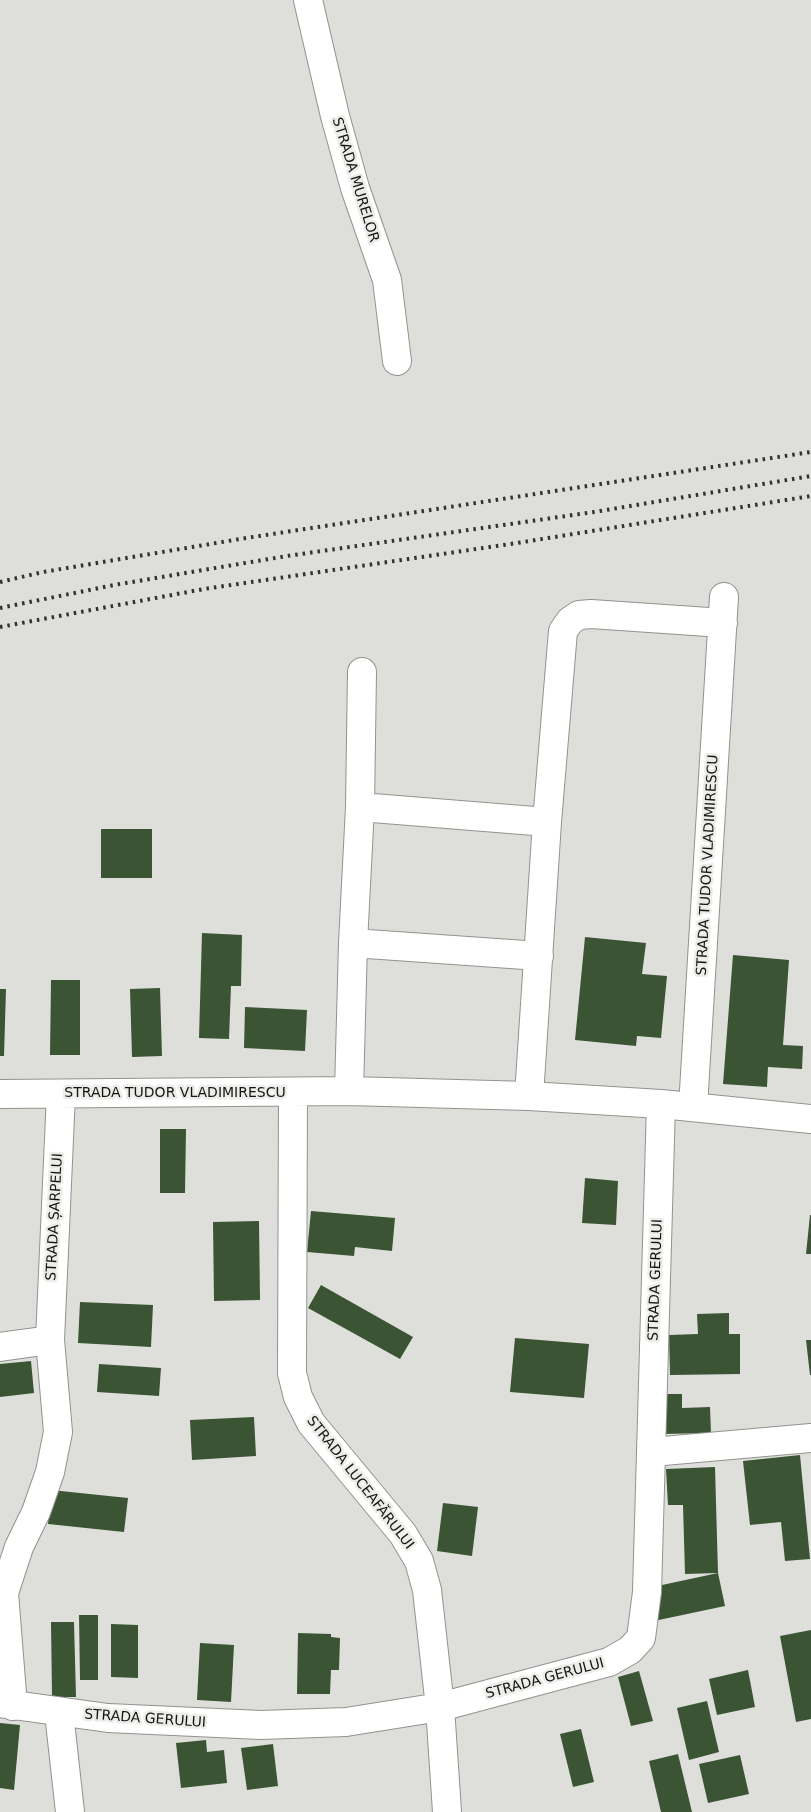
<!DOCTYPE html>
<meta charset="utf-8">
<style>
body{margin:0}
canvas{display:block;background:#dedfdb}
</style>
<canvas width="811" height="1812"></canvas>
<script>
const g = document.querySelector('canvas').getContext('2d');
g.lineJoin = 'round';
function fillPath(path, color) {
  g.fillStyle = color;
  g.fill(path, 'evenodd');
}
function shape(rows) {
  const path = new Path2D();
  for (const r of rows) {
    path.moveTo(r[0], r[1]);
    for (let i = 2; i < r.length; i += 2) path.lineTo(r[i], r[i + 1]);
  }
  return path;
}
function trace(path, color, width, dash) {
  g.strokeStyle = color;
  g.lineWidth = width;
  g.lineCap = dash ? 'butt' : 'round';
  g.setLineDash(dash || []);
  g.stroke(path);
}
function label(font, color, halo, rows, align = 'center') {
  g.font = font + ' "DejaVu Sans",sans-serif';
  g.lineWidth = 5;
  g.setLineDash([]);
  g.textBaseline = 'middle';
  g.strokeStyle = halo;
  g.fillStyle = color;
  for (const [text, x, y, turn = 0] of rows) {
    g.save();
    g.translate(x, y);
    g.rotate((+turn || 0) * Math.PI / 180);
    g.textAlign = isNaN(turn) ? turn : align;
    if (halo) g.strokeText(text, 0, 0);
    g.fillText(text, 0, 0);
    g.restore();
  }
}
const building = shape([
 [101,829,152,829,152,878,101,878],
 [202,933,242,935,241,986,231,986,229,1039,199,1038],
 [585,937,646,943,642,974,667,976,661,1038,637,1036,636,1046,575,1040],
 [733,955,789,960,783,1045,803,1046,802,1069,768,1067,767,1087,723,1084],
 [51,980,80,980,80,1055,50,1055],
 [160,988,162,1056,132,1057,130,989],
 [0,989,6,989,4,1056,0,1056],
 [245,1007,307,1010,305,1051,244,1048],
 [160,1129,186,1129,185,1193,160,1193],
 [585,1178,618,1181,616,1225,582,1223],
 [311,1211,395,1218,392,1251,355,1247,354,1256,307,1252],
 [810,1215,811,1215,811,1254,806,1254],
 [259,1221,260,1300,214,1301,213,1222],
 [321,1285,413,1337,400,1359,308,1308],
 [80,1302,153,1305,151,1347,78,1343],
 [729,1313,729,1334,740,1334,740,1374,670,1375,669,1335,698,1334,697,1314],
 [515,1338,589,1344,584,1398,510,1392],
 [806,1340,811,1340,811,1375,810,1375],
 [31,1361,34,1393,0,1397,0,1364],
 [99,1364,161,1368,159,1396,97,1392],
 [661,1394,682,1394,682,1408,710,1407,711,1433,662,1434],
 [254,1417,256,1456,192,1460,190,1420],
 [800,1455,810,1559,785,1561,781,1522,750,1525,743,1461],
 [715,1467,718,1573,685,1574,683,1505,668,1505,666,1469],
 [51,1490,128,1498,124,1532,48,1524],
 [443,1503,478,1507,472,1556,437,1551],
 [718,1573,725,1606,654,1621,648,1588],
 [79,1615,98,1615,98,1680,80,1680],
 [51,1622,74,1622,76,1697,52,1697],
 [111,1624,138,1625,138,1678,111,1677],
 [811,1630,811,1719,796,1722,780,1636],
 [298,1633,331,1634,331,1637,340,1638,339,1670,331,1670,330,1694,297,1694],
 [200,1643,234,1645,231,1702,197,1700],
 [748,1670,755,1707,717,1715,709,1679],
 [639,1671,653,1721,631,1726,618,1677],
 [707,1701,719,1752,689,1760,677,1708],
 [0,1723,20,1725,14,1790,0,1788],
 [581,1729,594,1782,573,1787,560,1734],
 [206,1740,207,1752,224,1750,227,1783,181,1788,176,1743],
 [273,1744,278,1786,247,1790,241,1748],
 [678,1754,692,1812,661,1812,649,1761],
 [740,1755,749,1794,708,1803,699,1764]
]);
const minor = shape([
 [308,0,335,116,355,188,387,280,397,361],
 [360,807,547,822],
 [353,943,539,956],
 [349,1091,353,943,360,807,362,672],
 [293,1092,292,1373,298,1397,311,1423,403,1534,419,1561,427,1590,440,1707,447,1812],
 [0,1094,349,1091,529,1096,661,1104,811,1119],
 [529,1096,547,822,563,631,570,621,579,615,591,614,723,623],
 [693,1107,724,597],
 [0,1347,50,1340],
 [652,1452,811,1438],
 [0,1703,108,1718,261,1725,346,1722,440,1707,609,1662,630,1650,641,1638,647,1592,661,1104],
 [13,1706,4,1593,19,1547,36,1512,50,1472,58,1432,50,1340,61,1094],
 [59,1713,70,1812]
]);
const rail = shape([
 [0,582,43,572,246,538,811,452],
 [0,608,114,585,287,556,594,512,811,476],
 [0,627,204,589,517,543,811,496]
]);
const streetNames = [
 ["STRADA MURELOR",355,180,73],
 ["STRADA TUDOR VLADIMIRESCU",708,865,-87],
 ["STRADA TUDOR VLADIMIRESCU",175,1093],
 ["STRADA ȘARPELUI",55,1217,-87],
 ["STRADA GERULUI",656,1280,-88],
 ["STRADA LUCEAFĂRULUI",360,1483,52],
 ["STRADA GERULUI",545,1679,-15],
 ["STRADA GERULUI",145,1719,4]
];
fillPath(building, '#3b5434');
trace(minor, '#92928e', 30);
trace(minor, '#fff', 28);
trace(rail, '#323230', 4, [2.5, 5]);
label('14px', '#151513', '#ecece8', streetNames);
</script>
